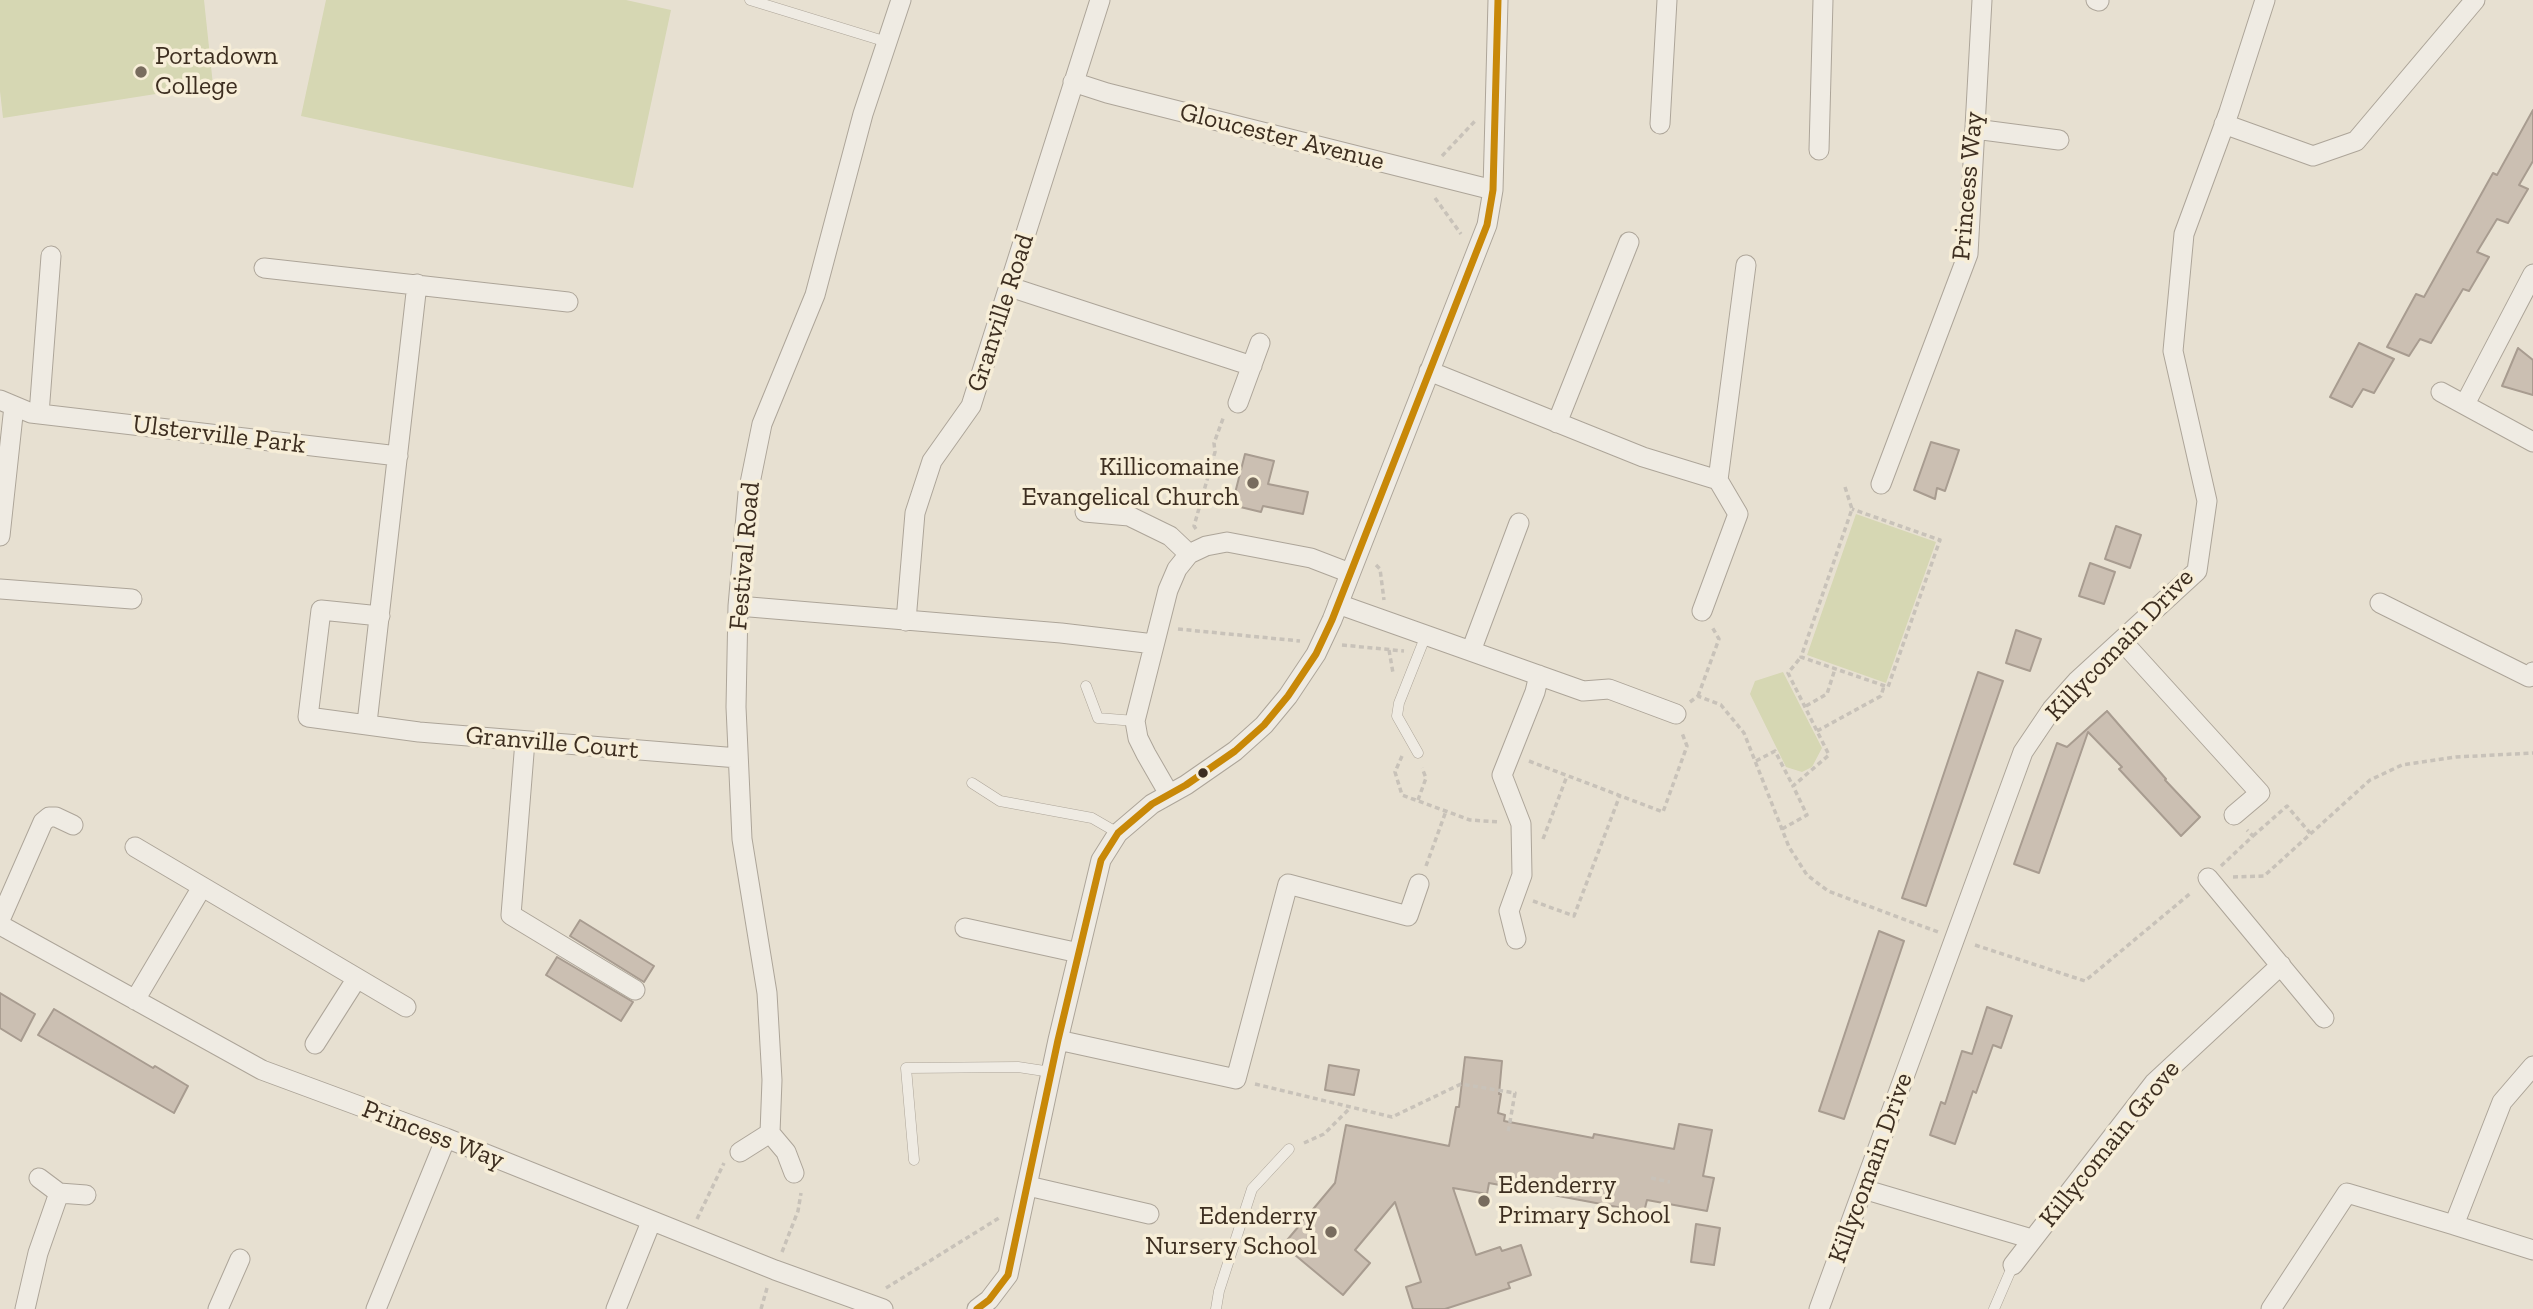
<!DOCTYPE html>
<style>
body{margin:0}
canvas{display:block;background:#e7e0d1}
</style>
<canvas width="2533" height="1309"></canvas>
<script>
const g = document.querySelector('canvas').getContext('2d');
g.lineJoin = 'round';
function fillPath(path, color) {
  g.fillStyle = color;
  g.fill(path, 'evenodd');
}
function shape(rows) {
  const path = new Path2D();
  for (const r of rows) {
    path.moveTo(r[0], r[1]);
    for (let i = 2; i < r.length; i += 2) path.lineTo(r[i], r[i + 1]);
  }
  return path;
}
function trace(path, color, width, dash) {
  g.strokeStyle = color;
  g.lineWidth = width;
  g.lineCap = dash ? 'butt' : 'round';
  g.setLineDash(dash || []);
  g.stroke(path);
}
function label(font, color, halo, rows, align = 'center') {
  g.font = font + ' "Zilla Slab",serif';
  g.lineWidth = 7;
  g.setLineDash([]);
  g.textBaseline = 'middle';
  g.strokeStyle = halo;
  g.fillStyle = color;
  for (const [text, x, y, turn = 0] of rows) {
    g.save();
    g.translate(x, y);
    g.rotate((+turn || 0) * Math.PI / 180);
    g.textAlign = isNaN(turn) ? turn : align;
    if (halo) g.strokeText(text, 0, 0);
    g.fillText(text, 0, 0);
    g.restore();
  }
}
const green = shape([
 [0,0,204,0,213,85,3,118,0,91],
 [326,0,626,0,671,10,633,188,301,116],
 [1856,514,1936,542,1886,683,1807,655],
 [1783,672,1822,748,1812,767,1802,772,1786,767,1750,694,1755,681]
]);
const building = shape([
 [2533,110,2533,161,2519,185,2528,189,2508,223,2497,219,2477,252,2489,257,2469,291,2463,289,2431,343,2420,339,2409,356,2387,347,2416,294,2424,297,2493,173,2497,175,2533,110],
 [2359,343,2394,359,2374,393,2363,389,2352,407,2330,397,2359,343],
 [2518,348,2533,360,2533,395,2502,386,2518,348],
 [1931,442,1959,450,1945,491,1937,488,1935,499,1914,490,1931,442],
 [1245,454,1274,461,1268,484,1308,492,1303,514,1263,506,1261,512,1232,505,1245,454],
 [2116,526,2141,535,2130,568,2105,559,2116,526],
 [2090,563,2115,572,2104,604,2079,596,2090,563],
 [2016,630,2041,639,2030,671,2006,663,2016,630],
 [1978,672,2003,681,1926,906,1902,898,1978,672],
 [2107,711,2166,779,2165,780,2200,817,2181,836,2119,769,2122,767,2088,732,2039,873,2014,864,2057,743,2067,747,2107,711],
 [580,920,654,966,644,982,570,936,580,920],
 [1879,931,1904,941,1844,1119,1819,1111,1879,931],
 [557,957,633,1002,621,1021,546,975,557,957],
 [0,993,35,1014,21,1041,0,1028,0,993],
 [1987,1007,2012,1016,2001,1048,1993,1045,1976,1093,1973,1091,1955,1144,1930,1135,1941,1102,1945,1104,1962,1051,1972,1054,1987,1007],
 [54,1009,153,1068,155,1066,188,1086,174,1113,38,1035,54,1009],
 [1465,1057,1502,1061,1499,1094,1501,1094,1498,1113,1505,1115,1504,1121,1593,1138,1594,1134,1674,1149,1679,1124,1712,1130,1703,1176,1714,1178,1707,1211,1647,1200,1644,1212,1489,1183,1487,1194,1453,1188,1476,1255,1500,1247,1502,1251,1521,1245,1531,1275,1508,1283,1510,1288,1445,1309,1413,1309,1406,1287,1421,1282,1395,1202,1355,1250,1370,1263,1343,1295,1283,1245,1335,1183,1346,1125,1449,1146,1456,1107,1459,1107,1465,1057],
 [1329,1065,1359,1070,1354,1095,1325,1090,1329,1065],
 [1696,1224,1720,1228,1714,1265,1691,1262,1696,1224]
]);
const path = shape([
 [1442,156,1475,121],
 [1435,198,1461,234],
 [1845,487,1852,509,1801,657,1888,687,1940,540,1852,509],
 [1196,529,1194,526,1215,452,1214,443,1224,416],
 [1376,565,1380,569,1384,600],
 [1178,629,1300,641],
 [1342,645,1404,651],
 [1389,650,1393,673],
 [1698,696,1719,639,1712,627],
 [1690,702,1698,696,1721,705,1744,733,1789,847,1807,875,1828,891,1938,932],
 [1806,706,1827,694,1835,669],
 [1817,731,1881,696,1884,686],
 [1402,756,1395,772,1402,795,1470,820,1499,822],
 [1529,761,1663,812,1687,746,1682,733],
 [1756,761,1775,751,1793,786],
 [1418,800,1426,778,1422,768],
 [1782,829,1807,815,1793,786,1829,755,1788,673,1801,657],
 [2253,836,2287,806,2310,833],
 [1543,839,1567,776],
 [1426,866,1446,811],
 [2221,866,2253,836,2247,830],
 [2233,877,2264,876,2370,780,2402,765,2456,757,2533,753],
 [1533,901,1574,916,1620,795],
 [1975,945,2085,981,2192,892],
 [1255,1084,1392,1117,1461,1084,1515,1093,1508,1133],
 [1304,1143,1324,1134,1350,1108],
 [1651,1178,1670,1182],
 [697,1219,724,1163],
 [782,1252,798,1211,801,1193],
 [886,1288,999,1218],
 [761,1309,767,1288]
]);
const service = shape([
 [750,0,887,42],
 [1086,686,1098,718,1135,721],
 [1418,753,1397,716,1399,703,1426,635],
 [972,783,1000,801,1092,818,1118,833],
 [914,1160,906,1068,1018,1067,1051,1072],
 [1216,1309,1219,1291,1252,1189,1289,1149],
 [1994,1309,2013,1265]
]);
const minor = shape([
 [2096,0,2099,1],
 [1073,82,1107,93,1493,190],
 [1660,124,1667,0],
 [2224,124,2313,156,2356,141,2475,0],
 [1975,129,2059,140],
 [1819,150,1823,0],
 [264,268,568,302],
 [1010,287,1252,366],
 [1429,371,1643,457,1718,480],
 [2441,392,2533,442],
 [0,400,31,413,398,456],
 [1238,403,1260,343],
 [2465,404,2533,274],
 [39,414,51,256],
 [1557,423,1629,242],
 [1881,484,1968,254,1982,0],
 [1085,512,1129,516,1170,536,1189,554],
 [0,536,14,406],
 [0,589,132,599],
 [2380,603,2529,677,2533,672],
 [1338,604,1583,691,1609,689,1676,714],
 [738,606,1061,633,1154,644],
 [1702,611,1738,514,1718,480,1746,265],
 [380,616,321,610,308,717,419,732,738,758],
 [906,621,915,513,932,461,971,406,1100,0],
 [2122,641,2260,793,2234,815],
 [1471,651,1519,523],
 [367,723,417,284],
 [525,741,511,915,635,990],
 [1169,794,1146,754,1138,738,1135,721,1168,590,1177,569,1189,554,1206,546,1227,542,1311,558,1350,573],
 [135,847,406,1007],
 [2208,878,2324,1018],
 [0,920,43,822,49,817,56,817,73,825],
 [0,925,262,1070,446,1138,775,1270,883,1309],
 [965,928,1079,953],
 [1516,939,1509,911,1522,875,1521,824,1502,775,1535,692,1539,675],
 [135,1000,202,887],
 [1058,1040,1236,1079,1288,884,1408,916,1419,884],
 [315,1044,357,978],
 [2533,1066,2502,1102,2454,1225,2533,1250],
 [770,1133,772,1080,767,993,742,839,736,707,738,606,748,493,762,424,815,295,863,114,901,0],
 [740,1152,770,1133,786,1152,794,1173],
 [39,1178,59,1193,86,1195],
 [1028,1186,1149,1214],
 [1863,1189,2032,1239],
 [2013,1265,2154,1083,2281,965],
 [25,1309,38,1253,59,1193],
 [218,1309,240,1259],
 [376,1309,446,1138],
 [616,1309,651,1222],
 [977,1309,989,1300,1008,1275,1058,1040,1101,860,1118,833,1152,804,1186,785,1235,751,1264,725,1288,696,1316,654,1332,620,1487,225,1493,190,1498,0],
 [1819,1309,2023,752,2052,709,2077,681,2197,571,2207,501,2173,351,2184,234,2229,112,2265,0],
 [2271,1309,2347,1193,2454,1225]
]);
const bus1 = shape([
 [977,1309,989,1300,1008,1275,1058,1040,1101,860,1118,833,1152,804,1186,785,1235,751,1264,725,1288,696,1316,654,1332,620,1487,225,1493,190,1498,0]
]);
const markers = [
 [141,72,7,"#786c5e"],
 [1253,483,7,"#786c5e"],
 [1203,773,6,"#3d2e20"],
 [1484,1201,7,"#786c5e"],
 [1331,1232,7,"#786c5e"]
];
const poiNames = [
 ["Portadown",155,57],
 ["College",155,87],
 ["Killicomaine",1239,468,"right"],
 ["Evangelical Church",1239,498,"right"],
 ["Edenderry",1498,1186],
 ["Primary School",1498,1216],
 ["Edenderry",1317,1217,"right"],
 ["Nursery School",1317,1247,"right"]
];
const streetNames = [
 ["Gloucester Avenue",1282,137,14],
 ["Princess Way",1968,186,-85],
 ["Granville Road",1001,313,-72],
 ["Ulsterville Park",219,435,7],
 ["Festival Road",745,556,-85],
 ["Killycomain Drive",2120,645,-46],
 ["Granville Court",552,743,5],
 ["Princess Way",433,1135,21],
 ["Killycomain Grove",2110,1144,-51],
 ["Killycomain Drive",1871,1168,-70]
];
fillPath(green, '#d6d7b3');
fillPath(building, '#cbbfb2');
trace(building, '#a89c90', 2);
trace(service, '#ada599', 11);
trace(minor, '#ada599', 21);
trace(path, '#c8c2b9', 3.5, [5, 3.5]);
trace(service, '#efebe3', 10);
trace(minor, '#efebe3', 19);
trace(bus1, '#c88808', 7);
for (const [x, y, r, color] of markers) {
  const dot = new Path2D();
  dot.arc(x, y, r, 0, 2 * Math.PI);
  g.fillStyle = color;
  g.fill(dot);
  trace(dot, '#f7eed8', 2.5);
}
label('26px', '#3d2e20', '#f7eed8', poiNames, 'left');
label('26px', '#3d2e20', '#f7eed8', streetNames);
</script>
